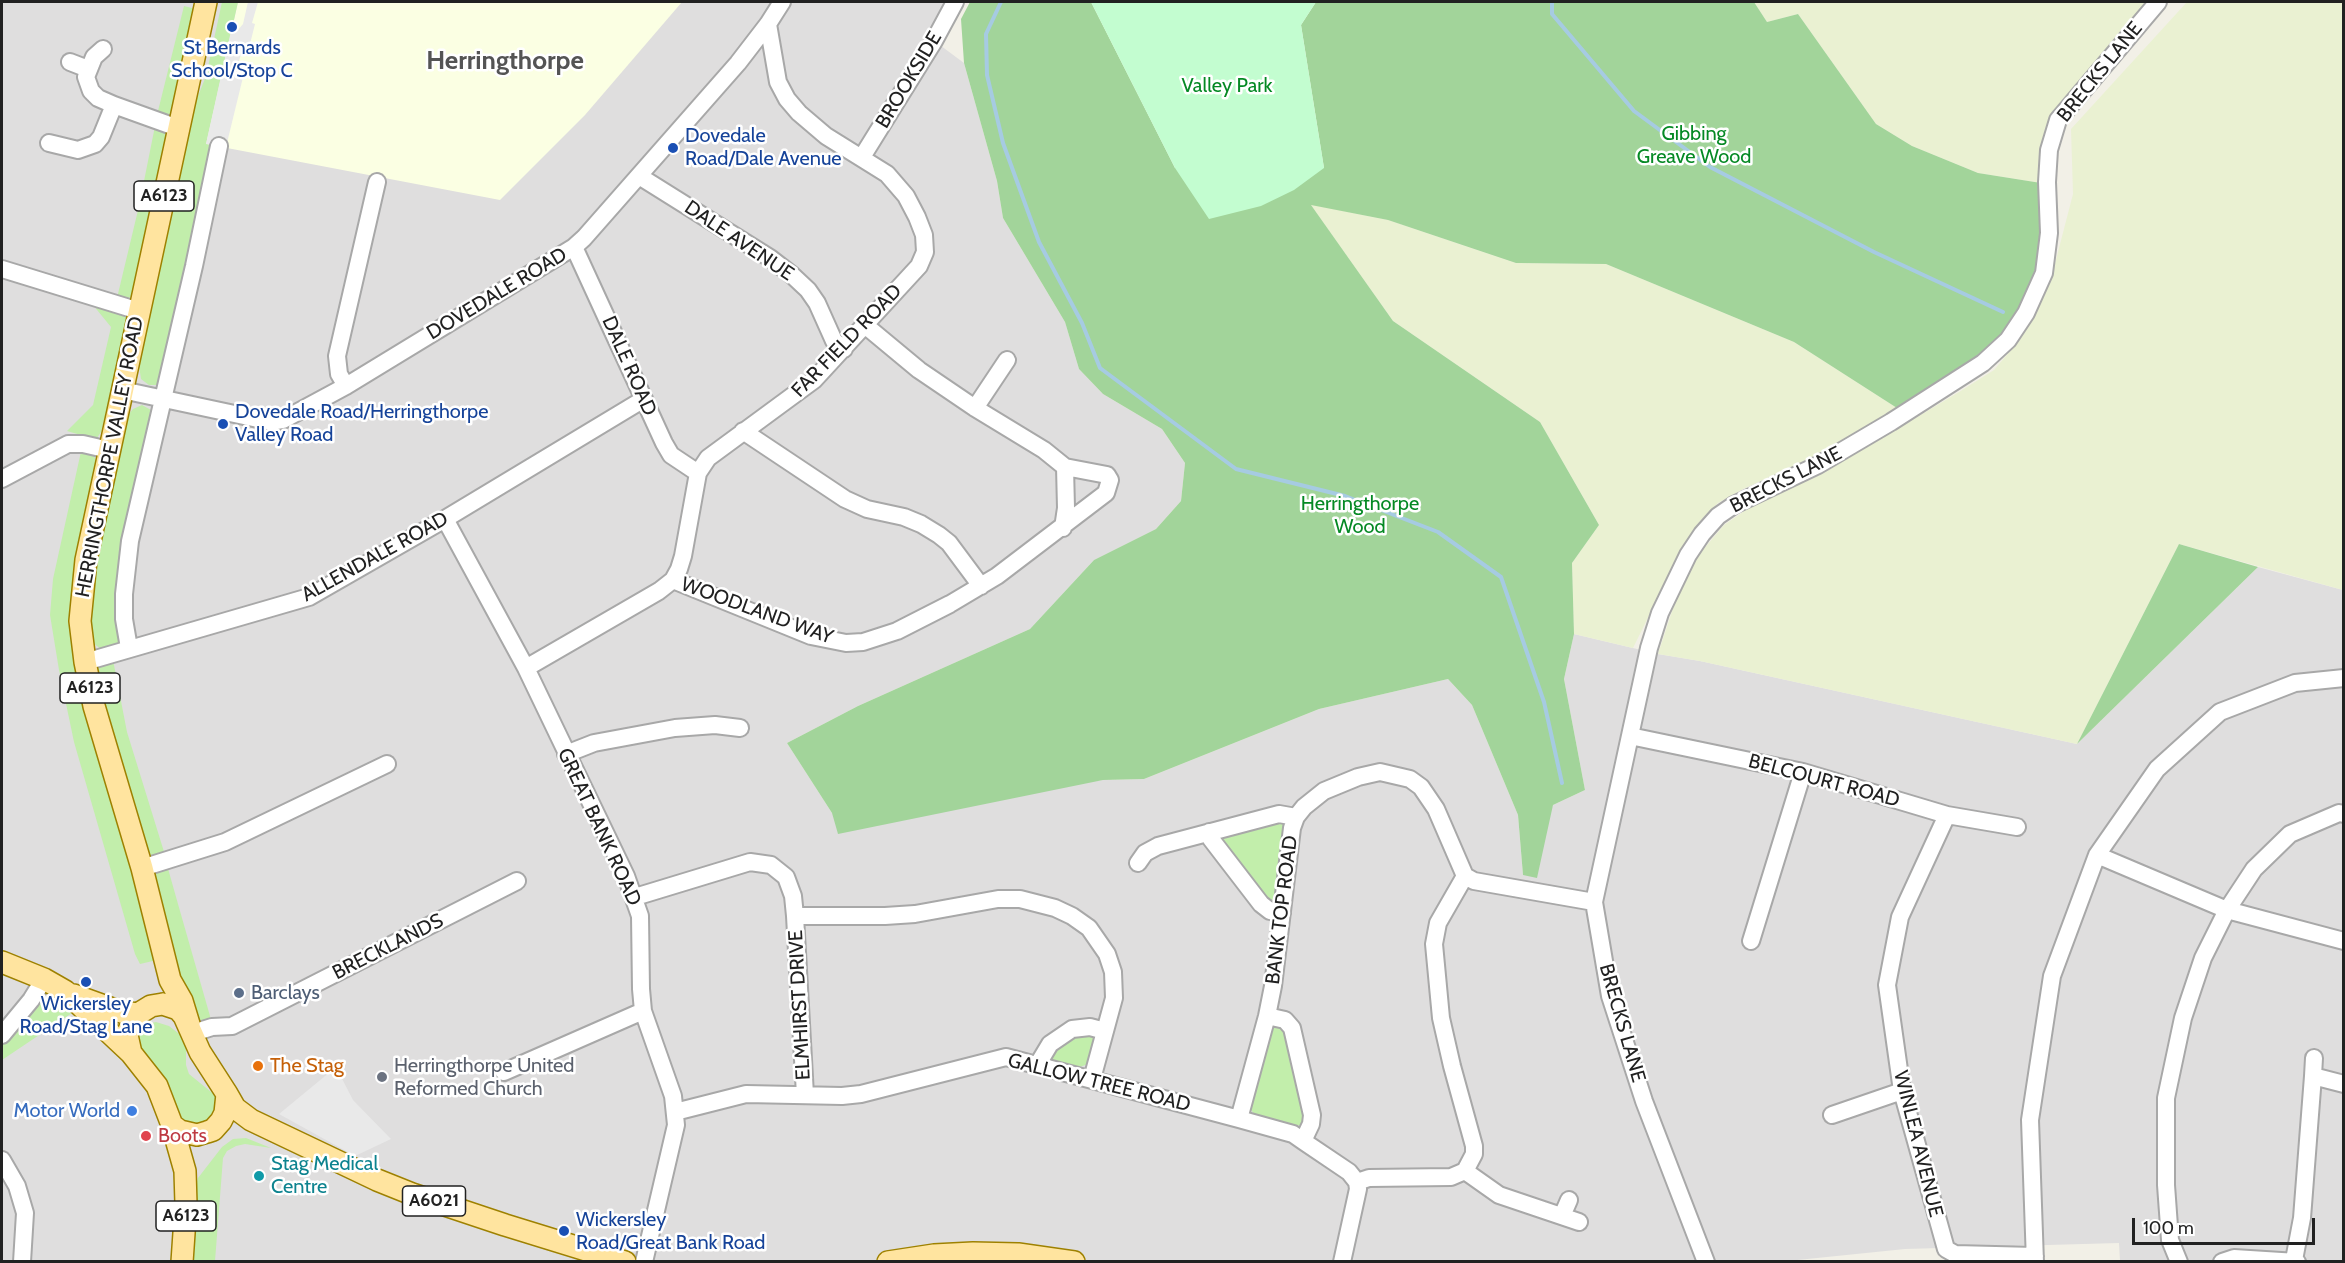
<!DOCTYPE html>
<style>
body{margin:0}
#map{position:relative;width:2345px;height:1263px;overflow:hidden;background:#f2f0e7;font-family:Cabin,sans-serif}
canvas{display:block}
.frame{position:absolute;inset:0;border:3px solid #212121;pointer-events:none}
.scale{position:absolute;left:2132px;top:1218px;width:183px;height:27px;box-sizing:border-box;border:3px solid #212121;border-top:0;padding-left:8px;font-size:18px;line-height:21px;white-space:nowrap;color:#212121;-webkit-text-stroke:4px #fff;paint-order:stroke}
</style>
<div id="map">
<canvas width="2345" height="1263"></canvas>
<div class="frame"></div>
<div class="scale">100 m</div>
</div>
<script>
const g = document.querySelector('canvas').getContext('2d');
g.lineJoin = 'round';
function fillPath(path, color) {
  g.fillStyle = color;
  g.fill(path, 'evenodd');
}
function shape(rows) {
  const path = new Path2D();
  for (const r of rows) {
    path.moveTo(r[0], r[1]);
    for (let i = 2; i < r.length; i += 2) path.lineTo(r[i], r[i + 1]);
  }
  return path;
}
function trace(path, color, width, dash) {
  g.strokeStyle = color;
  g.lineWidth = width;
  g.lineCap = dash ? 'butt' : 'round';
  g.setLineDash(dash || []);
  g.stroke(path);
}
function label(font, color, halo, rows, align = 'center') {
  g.font = font + ' Cabin,sans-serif';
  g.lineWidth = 5;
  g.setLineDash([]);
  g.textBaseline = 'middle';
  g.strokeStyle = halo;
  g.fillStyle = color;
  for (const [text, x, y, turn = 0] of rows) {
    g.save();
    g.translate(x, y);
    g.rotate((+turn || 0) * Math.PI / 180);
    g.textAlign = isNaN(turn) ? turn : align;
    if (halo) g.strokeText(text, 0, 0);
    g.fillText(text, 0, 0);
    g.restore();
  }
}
const residential = shape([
 [2,2,947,2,929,37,964,63,997,181,1003,218,1065,322,1079,369,1103,394,1162,429,1185,463,1181,501,1156,529,1094,560,1030,629,858,706,787,743,832,813,1103,780,1144,779,1319,709,1448,679,1472,705,1518,815,1523,875,1553,805,1585,790,1564,679,1574,634,1658,654,1700,661,2077,744,2258,567,2343,590,2343,1261,2120,1261,2119,1243,1905,1249,1778,1262,2,1262]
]);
const education = shape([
 [238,2,682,2,585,115,500,200,206,144]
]);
const farmland = shape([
 [1754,2,2150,2,2048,121,2039,167,2041,183,1978,173,1912,146,1876,124,1798,14,1767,22],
 [2187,2,2343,2,2343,590,2179,544,2077,744,1700,661,1658,654,1674,605,1696,558,1724,525,1756,503,1820,475,1959,392,1994,370,2021,338,2051,279,2073,194,2071,129],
 [1310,204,1388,220,1516,263,1606,264,1794,342,1897,408,1800,464,1743,489,1718,503,1700,521,1682,549,1633,648,1574,634,1572,563,1599,525,1540,422,1393,321]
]);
const grass = shape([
 [222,2,238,2,206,144,214,145,162,380,157,385,149,385,141,379,138,359,192,111,206,76],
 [184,6,192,8,195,11,172,113,167,117,157,115],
 [155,126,164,130,167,135,134,293,125,302,117,298,139,206],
 [93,305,125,315,129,321,101,432,97,438,91,438,67,431,93,405,111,327],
 [142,405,151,410,154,416,120,642,115,647,107,650,101,649,93,643,89,633,89,590,128,415,133,409],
 [82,447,94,455,96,461,74,569,72,612,97,752,157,960,140,964,135,954,74,742,59,670,50,615,53,579],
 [113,660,127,732,165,855,153,858,149,854,96,679,97,670,104,664],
 [1280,822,1286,827,1276,904,1271,905,1221,844,1221,838,1222,834],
 [167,865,178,904,212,1023,202,1022,197,1018,183,987,153,890,154,872],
 [42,996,72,1013,2,1060,2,1046],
 [156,1022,169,1026,182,1036,186,1046,186,1065,189,1074,216,1096,217,1109,209,1120,197,1126,183,1123,138,1047,139,1032,148,1024],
 [1283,1024,1306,1114,1301,1125,1294,1126,1254,1114,1249,1107,1271,1026],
 [1080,1031,1096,1037,1088,1064,1077,1068,1053,1061,1050,1055,1052,1049],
 [246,1138,271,1148,245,1144,236,1146,227,1151,223,1158,215,1261,190,1262,194,1195,198,1178,222,1147,233,1139]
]);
const forest = shape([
 [970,2,1091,2,1175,168,1324,168,1301,25,1316,2,1754,2,1767,22,1798,14,1876,124,1912,146,1978,173,2041,183,2043,226,2038,262,2024,298,2004,331,1972,364,1897,408,1794,342,1606,264,1516,263,1388,220,1311,205,1393,321,1540,422,1599,525,1572,563,1574,634,1564,679,1585,790,1553,805,1537,878,1523,875,1518,815,1472,705,1448,679,1319,709,1144,779,1103,780,838,834,832,813,787,743,858,706,1030,629,1094,560,1156,529,1181,501,1185,463,1162,429,1103,394,1079,369,1065,322,1003,218,997,181,964,63,961,19],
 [2179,544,2258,567,2077,744]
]);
const park = shape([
 [1091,2,1316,2,1301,25,1324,168,1294,190,1261,206,1209,219,1175,168]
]);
const parking = shape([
 [248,2,258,2,252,23,255,24,248,52,241,54,239,61,245,69,226,147,206,144,231,31,238,30,243,24],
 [336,1067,353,1100,391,1139,355,1156,279,1114]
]);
const stream = shape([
 [1001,2,986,34,987,75,1003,143,1039,242,1082,323,1100,368,1236,469,1345,496,1438,532,1501,577,1544,702,1562,783],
 [1552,2,1552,14,1634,111,1710,167,1874,252,2003,312]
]);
const minor = shape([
 [103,49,94,57,86,77,91,91,98,98,114,105,178,128],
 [70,62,88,69],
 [49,143,78,150,95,144,101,137,114,105],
 [862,157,934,41,955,2],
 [639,176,770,258,792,275,808,290,817,303,834,341,844,349],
 [574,247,664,443,671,455,698,473],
 [2,269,139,311],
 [346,386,339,374,337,356,377,182],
 [122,390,272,422,283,420,346,386,574,247,584,238,738,63,768,24,782,2],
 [975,408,1007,360],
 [743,431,845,499,867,509,904,517,921,524,939,535,949,543,981,586],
 [2,479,68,444,83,444,109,450],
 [445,519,526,668,626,876,640,916,641,989,643,1011,673,1096,676,1125,644,1262],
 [1063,528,1066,508,1065,467],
 [673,580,811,636,846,643,863,642,897,631,950,604,997,576,1106,493,1110,480,1107,475,1065,467,1044,450,975,408,919,370,866,326],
 [129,648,124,619,124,594,130,541,194,266,219,146],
 [85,662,309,597,445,519,644,399],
 [526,668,659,591,673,580,679,569,683,556,698,473,708,458,814,380,919,266,925,252,924,235,917,217,906,196,887,174,826,136,799,113,787,99,778,82,768,24],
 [1630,736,1803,772,1947,815,2017,827],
 [566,754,594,743,675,728,715,725,740,728],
 [1947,815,1900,917,1887,985,1902,1091,1946,1249,1955,1254,2035,1256],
 [1209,832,1211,839,1261,904,1270,911,1282,913],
 [2097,855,2227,910,2344,941],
 [1138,863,1145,853,1158,846,1279,814,1296,817],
 [142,868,225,842,387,764],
 [635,897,750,862,771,865,786,877,793,896,795,916,885,916,915,914,998,899,1020,899,1055,908,1072,916,1089,928,1107,954,1113,972,1114,998,1092,1079],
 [795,916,805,1095],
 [1751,941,1803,772],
 [1267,1016,1285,1020,1292,1028,1312,1115,1311,1124,1303,1141],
 [193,1033,212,1027,232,1026,517,881],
 [2,1035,31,1000,44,979],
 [1038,1064,1050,1044,1072,1029,1090,1027,1105,1031],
 [504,1072,643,1011],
 [2313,1076,2314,1058],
 [675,1112,746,1094,842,1096,861,1094,1006,1057,1239,1119,1293,1134,1303,1141,1349,1172,1357,1182,1358,1189,1342,1262],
 [1832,1115,1902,1091],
 [1239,1119,1267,1016,1273,986,1292,828,1296,817,1304,807,1324,791,1358,777,1380,772,1410,779,1421,787,1436,809,1465,876,1474,881,1594,902],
 [2,1160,17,1186,25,1213,22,1262],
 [1465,1171,1499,1195,1579,1222],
 [1357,1182,1369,1178,1451,1177,1465,1171,1474,1154,1474,1146,1452,1066,1441,1018,1434,944,1438,923,1465,876],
 [1562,1216,1569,1200],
 [2294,1260,2302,1218,2313,1076,2344,1084],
 [1706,1262,1644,1101,1610,996,1594,902,1649,648,1660,613,1688,555,1702,534,1718,516,1734,505,1818,465,1891,422,1983,363,2008,340,2026,313,2044,273,2049,233,2047,182,2049,150,2058,120,2158,2],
 [2035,1262,2030,1120,2052,976,2097,855,2157,769,2220,712,2295,683,2344,678],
 [2179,1262,2170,1240,2166,1185,2166,1098,2183,1018,2203,958,2227,910,2254,869,2290,834,2339,813,2344,814],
 [2222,1262,2234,1258,2297,1262]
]);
const major = shape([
 [2,962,44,979,65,991,131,1053],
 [74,995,121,1012,138,1014],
 [163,1004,178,1009,184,1016,200,1052,227,1094,225,1113,221,1121,213,1130,207,1132,197,1135,180,1131,172,1125,157,1086,131,1053,127,1035,132,1023,138,1014,151,1006,163,1004],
 [189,1024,182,1001,170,980,142,868,94,706,85,662,80,621,86,560,206,2],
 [227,1094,235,1108,251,1120,377,1180,412,1194,505,1225,625,1262],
 [172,1125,185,1171,186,1204,182,1262],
 [888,1262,934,1255,973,1253,1018,1254,1074,1262]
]);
const markers = [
 [232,27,6,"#1a4fb4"],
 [673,148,6,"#1a4fb4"],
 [223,424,6,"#1a4fb4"],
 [86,982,6,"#1a4fb4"],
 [239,993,6,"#5c6f8a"],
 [258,1066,6,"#e8710a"],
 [382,1077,6,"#6b7280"],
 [132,1111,6,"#3f7fe0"],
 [146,1136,6,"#e0444e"],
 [259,1176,6,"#0f9aa8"],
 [564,1231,6,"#1a4fb4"]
];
const shields = [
 [164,196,60],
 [90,688,60],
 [434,1201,63],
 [186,1216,60]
];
const shieldNames = [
 ["A6123",164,196],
 ["A6123",90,688],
 ["A6021",434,1201],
 ["A6123",186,1216]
];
const transitNames = [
 ["St Bernards",232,48,"center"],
 ["School/Stop C",232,71,"center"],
 ["Dovedale",685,136],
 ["Road/Dale Avenue",685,159],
 ["Dovedale Road/Herringthorpe",235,412],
 ["Valley Road",235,435],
 ["Wickersley",86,1004,"center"],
 ["Road/Stag Lane",86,1027,"center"],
 ["Wickersley",576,1220],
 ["Road/Great Bank Road",576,1243]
];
const streetNames = [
 ["BRECKS LANE",2100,72,-51],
 ["BROOKSIDE",909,80,-59],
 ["DALE AVENUE",739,241,34],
 ["DOVEDALE ROAD",497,294,-31],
 ["FAR FIELD ROAD",847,341,-46],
 ["DALE ROAD",629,366,66],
 ["HERRINGTHORPE VALLEY ROAD",110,457,-79],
 ["BRECKS LANE",1786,480,-27],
 ["ALLENDALE ROAD",375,557,-29],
 ["WOODLAND WAY",757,611,20],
 ["BELCOURT ROAD",1824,781,15],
 ["GREAT BANK ROAD",599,827,65],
 ["BANK TOP ROAD",1282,910,-83],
 ["BRECKLANDS",388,947,-27],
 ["ELMHIRST DRIVE",800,1005,-93],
 ["BRECKS LANE",1622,1023,74],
 ["GALLOW TREE ROAD",1099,1083,14],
 ["WINLEA AVENUE",1918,1144,76]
];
const parkNames = [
 ["Valley Park",1227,86],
 ["Gibbing",1694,134],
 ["Greave Wood",1694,157],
 ["Herringthorpe",1360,504],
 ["Wood",1360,527]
];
const serviceNames = [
 ["Barclays",251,993]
];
const foodNames = [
 ["The Stag",270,1066]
];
const worshipNames = [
 ["Herringthorpe United",394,1066],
 ["Reformed Church",394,1089]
];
const shopNames = [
 ["Motor World",120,1111]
];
const healthNames = [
 ["Boots",158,1136]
];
const cultureNames = [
 ["Stag Medical",271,1164],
 ["Centre",271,1187]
];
const districtNames = [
 ["Herringthorpe",505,61]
];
fillPath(residential, '#dfdede');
fillPath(education, '#fbffe3');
fillPath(farmland, '#eaf1d2');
fillPath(grass, '#c2eeab');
fillPath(forest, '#a2d49a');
fillPath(park, '#c3fdd0');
fillPath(parking, '#e9e9e9');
trace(stream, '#a6cbe2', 4);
trace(minor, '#a8a8a8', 20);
trace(major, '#9e8100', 24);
trace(minor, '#fff', 16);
trace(major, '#ffe49f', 21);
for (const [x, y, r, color] of markers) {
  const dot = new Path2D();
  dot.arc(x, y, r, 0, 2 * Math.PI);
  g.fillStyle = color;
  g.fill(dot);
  trace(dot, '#fff', 2);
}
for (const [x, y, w] of shields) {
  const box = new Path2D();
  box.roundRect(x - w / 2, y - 15, w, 30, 4.5);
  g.fillStyle = '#fff';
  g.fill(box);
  trace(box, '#212121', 1.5);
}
label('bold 18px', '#212121', null, shieldNames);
label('20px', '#164399', '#fff', transitNames, 'left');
label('20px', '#212121', '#fff', streetNames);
label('20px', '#058924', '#fff', parkNames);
label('20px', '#4e5e75', '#fff', serviceNames, 'left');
label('20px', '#c56008', '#fff', foodNames, 'left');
label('20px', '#5b616d', '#fff', worshipNames, 'left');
label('20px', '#366cbe', '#fff', shopNames, 'right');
label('20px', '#be3a42', '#fff', healthNames, 'left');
label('20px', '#0d838f', '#fff', cultureNames, 'left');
label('bold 26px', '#545454', '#fff', districtNames);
</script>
